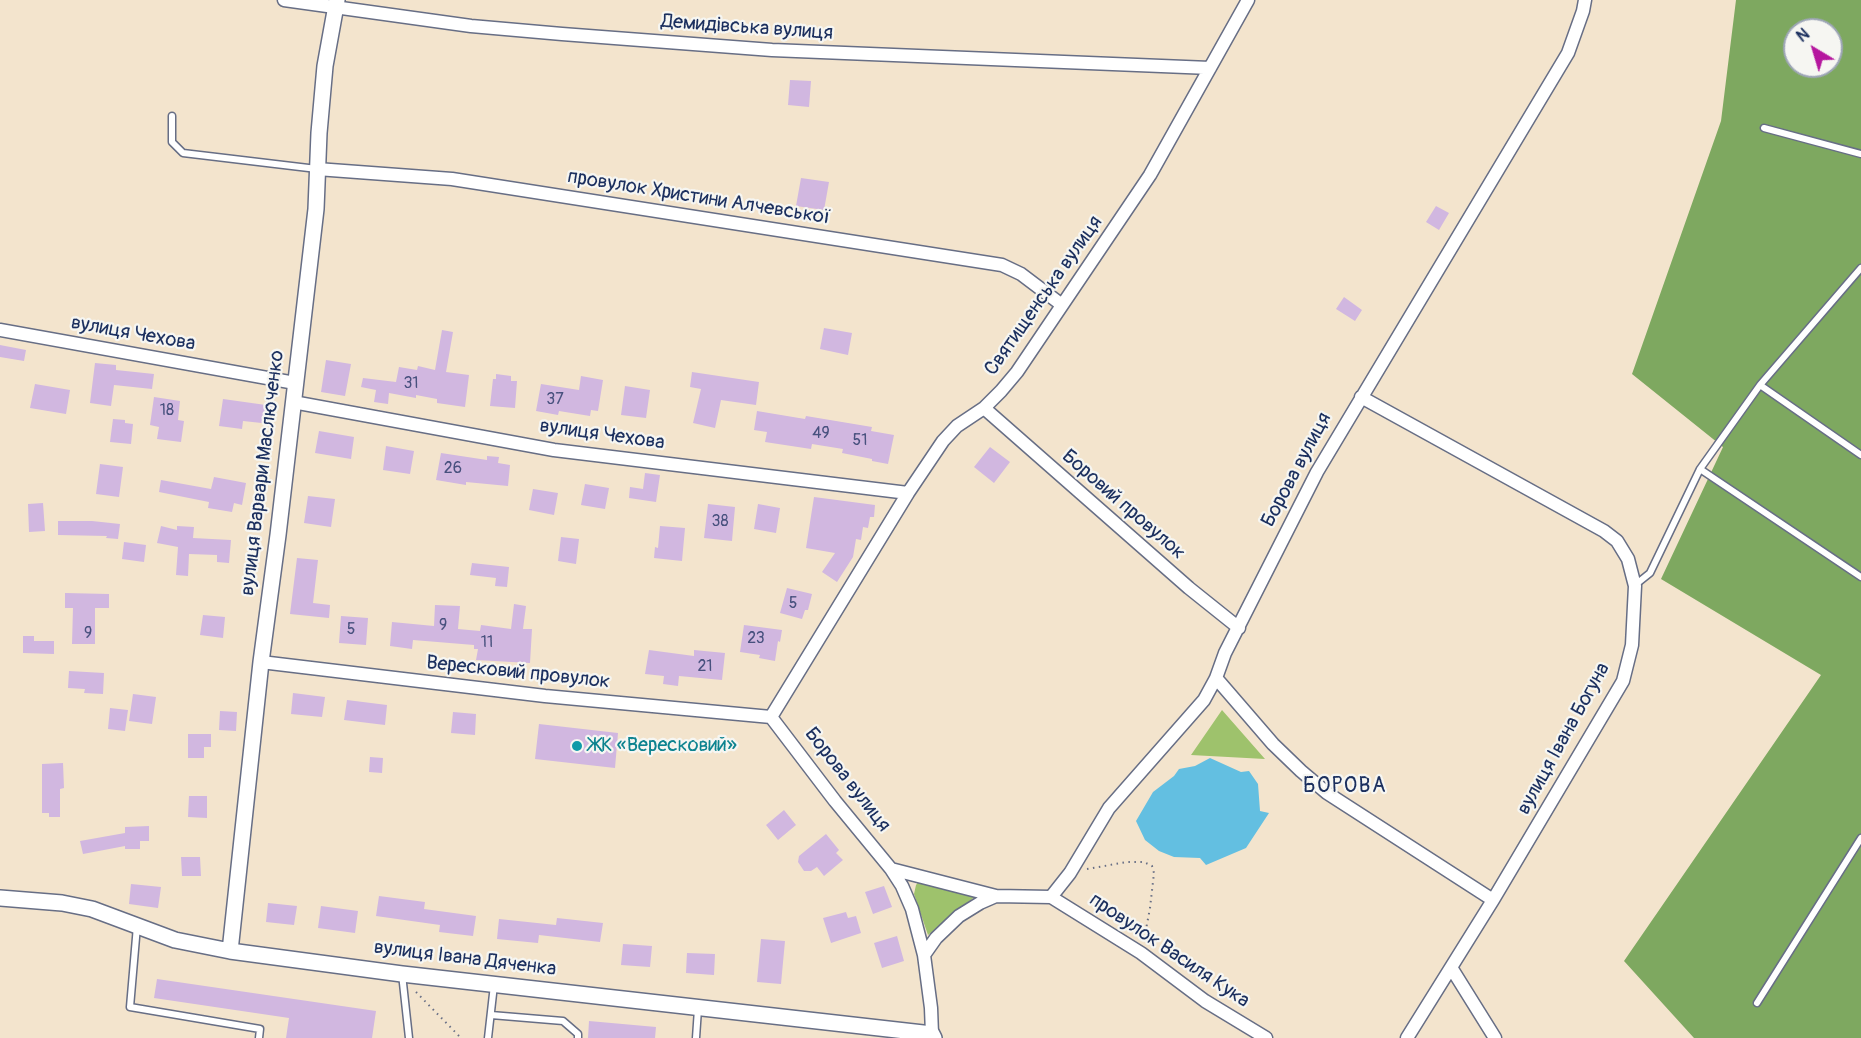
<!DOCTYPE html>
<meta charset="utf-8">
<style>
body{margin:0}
#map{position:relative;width:1861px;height:1038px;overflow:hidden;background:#f3e4cd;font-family:Pangolin,sans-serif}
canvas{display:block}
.north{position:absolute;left:1783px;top:18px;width:60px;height:60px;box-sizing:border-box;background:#f6f6f2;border:2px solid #9ea6b7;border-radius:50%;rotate:322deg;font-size:16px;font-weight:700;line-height:24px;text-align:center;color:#1b2f5e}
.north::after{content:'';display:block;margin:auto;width:21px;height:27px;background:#b5179e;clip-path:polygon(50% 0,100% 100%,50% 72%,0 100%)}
</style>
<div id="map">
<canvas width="1861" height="1038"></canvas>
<div class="north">N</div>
</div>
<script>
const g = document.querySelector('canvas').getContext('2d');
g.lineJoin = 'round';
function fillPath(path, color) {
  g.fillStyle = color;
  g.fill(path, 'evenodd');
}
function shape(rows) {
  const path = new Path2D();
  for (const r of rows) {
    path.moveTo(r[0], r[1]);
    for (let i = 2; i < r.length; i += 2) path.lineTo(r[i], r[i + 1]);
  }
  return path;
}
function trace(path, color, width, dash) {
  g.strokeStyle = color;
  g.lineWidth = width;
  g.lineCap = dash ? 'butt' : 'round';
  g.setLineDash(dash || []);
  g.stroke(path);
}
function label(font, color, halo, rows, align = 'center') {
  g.font = font + ' Pangolin,sans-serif';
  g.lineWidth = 4.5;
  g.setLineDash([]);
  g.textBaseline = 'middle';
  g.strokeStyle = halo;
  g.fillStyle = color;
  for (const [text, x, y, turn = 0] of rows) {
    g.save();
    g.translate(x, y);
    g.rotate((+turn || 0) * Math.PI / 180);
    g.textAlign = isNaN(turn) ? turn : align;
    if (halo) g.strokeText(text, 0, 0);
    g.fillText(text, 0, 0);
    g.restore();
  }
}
const green = shape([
 [1222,710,1265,759,1191,755],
 [919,881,977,895,928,935,914,894,916,885]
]);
const forest = shape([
 [1736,0,1861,0,1861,1038,1694,1038,1624,961,1821,675,1661,579,1723,447,1632,374,1721,121],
 [1795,30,1831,30,1831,66,1795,66]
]);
const water = shape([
 [1210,758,1241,772,1249,771,1258,784,1260,811,1269,813,1246,848,1206,865,1200,858,1174,857,1159,851,1145,840,1136,821,1153,792,1174,776,1179,769,1195,766]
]);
const building = shape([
 [790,80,811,81,809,107,788,105],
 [801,178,829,182,824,210,796,206],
 [1436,206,1449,213,1439,230,1426,222],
 [1344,297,1362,310,1355,321,1336,309],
 [824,328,852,333,848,355,820,349],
 [442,330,453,332,446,372,469,375,465,407,437,403,437,399,416,395,416,398,389,393,388,404,374,402,376,390,361,387,363,378,396,382,399,367,417,370,418,366,435,370],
 [0,345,26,350,24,361,0,357],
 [326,360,351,364,345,396,321,392],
 [95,363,116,365,116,370,154,374,152,389,114,385,111,406,90,403],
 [692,372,759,382,756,405,721,400,715,428,693,423,701,389,690,387],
 [496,374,511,376,511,381,517,381,515,408,490,406,493,379,496,379],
 [581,376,603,380,598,411,591,410,590,416,559,411,558,415,536,411,541,384,579,390],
 [35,384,70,390,66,414,30,408],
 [625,386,650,390,646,418,621,415],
 [154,397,180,401,178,420,184,421,181,442,157,439,159,427,150,425],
 [223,399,273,406,271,424,243,421,242,429,219,426],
 [757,411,805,419,806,416,872,427,871,431,894,435,888,464,872,461,872,459,842,453,843,449,812,444,811,449,765,442,767,432,754,430],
 [113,419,125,420,125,423,133,424,131,444,110,442],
 [319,431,354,437,351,459,315,453],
 [386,446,414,451,410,474,383,470],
 [990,447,1010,462,994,483,974,467],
 [441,453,487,460,487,456,499,457,498,463,510,465,508,486,466,482,466,485,436,480],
 [100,464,123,467,119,497,96,494],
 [645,473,660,475,656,502,629,498,630,487,643,489],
 [214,477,246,483,242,505,234,503,232,512,208,508,209,502,159,492,161,480,211,489],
 [585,484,609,488,605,509,581,505],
 [533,489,558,493,554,515,529,510],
 [308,496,335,499,331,527,304,523],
 [814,497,875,505,874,517,870,517,868,528,863,527,861,540,856,539,853,557,837,582,822,572,835,553,806,548],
 [43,503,45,531,29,532,28,504],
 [708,504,735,507,732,541,704,538],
 [758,504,780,508,776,533,754,529],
 [58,521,92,521,120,524,118,539,106,538,107,536,58,535],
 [161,526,177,530,177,526,194,527,193,538,231,540,229,563,217,562,217,555,189,554,188,576,176,575,178,547,157,543],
 [660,526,685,528,682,561,654,558,655,547,658,548],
 [561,537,579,539,576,564,558,561],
 [124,542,146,545,144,562,122,559],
 [297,558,318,560,313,603,330,605,329,618,290,614],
 [472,563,509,567,507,587,495,586,496,578,470,575],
 [787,588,812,594,808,610,805,610,802,619,780,613],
 [65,593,109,594,109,608,95,608,95,644,72,644,73,608,65,608],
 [514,604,526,606,523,629,532,629,530,663,476,660,478,649,474,649,474,645,413,640,412,649,390,646,392,622,434,626,435,605,460,606,458,629,480,631,481,625,511,629],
 [203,615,225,617,223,638,200,635],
 [341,616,368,618,366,645,339,643],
 [744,625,782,630,780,642,778,641,775,661,759,658,760,655,740,652],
 [23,636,34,636,34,641,54,641,54,654,23,653],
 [649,650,694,656,694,650,725,653,722,680,679,676,678,686,663,684,664,676,645,674],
 [69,671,104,673,103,694,84,693,85,689,68,688],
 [293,693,325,697,322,717,291,714],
 [133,694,156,697,152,724,129,721],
 [347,700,387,705,385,725,344,720],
 [110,708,128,710,125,731,108,729],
 [220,711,237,712,236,731,219,730],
 [453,712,476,714,475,735,451,733],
 [539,724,618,733,615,768,535,759],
 [188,734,211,734,211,747,204,747,204,758,188,758],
 [370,757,383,758,382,773,369,772],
 [63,763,64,788,60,789,60,817,49,817,49,813,42,813,42,764],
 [189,796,207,796,207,818,188,817],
 [784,810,796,825,778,840,766,825],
 [149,826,149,841,140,841,140,849,125,849,125,846,83,854,80,841,125,833,125,827],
 [826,834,839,850,836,853,843,860,824,876,817,867,811,871,804,871,798,862,799,856],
 [181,857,200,857,201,876,182,876],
 [131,884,161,887,158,908,129,904],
 [884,886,892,907,873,914,865,892],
 [379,896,425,902,424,909,476,916,473,936,439,932,440,925,376,916],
 [268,903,297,906,294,925,266,922],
 [321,906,358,911,355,933,318,928],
 [846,912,848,918,856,916,861,933,831,943,823,918],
 [557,918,603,923,600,942,539,935,538,943,497,939,499,919,556,925],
 [897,936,904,961,882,968,874,943],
 [761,939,785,941,781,984,757,982],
 [623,944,652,946,650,967,621,965],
 [687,953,715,954,714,975,686,973],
 [157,979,376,1011,372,1038,286,1038,289,1018,154,998],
 [589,1021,656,1027,655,1038,588,1038]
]);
const path = shape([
 [1087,869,1127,862,1144,862,1152,866,1154,873,1150,908,1144,940],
 [416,992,461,1038]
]);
const service = shape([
 [172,116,172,142,183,153,317,169],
 [1764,128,1861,154],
 [1760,385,1861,455],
 [1700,469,1861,577],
 [1635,585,1650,573,1700,469,1760,385,1861,268],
 [137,926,130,1007,260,1029,259,1038],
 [402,974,409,1038],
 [1757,1003,1861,838],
 [491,1015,563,1021,578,1034,578,1038],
 [488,1038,494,985],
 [696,1038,698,1009]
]);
const minor = shape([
 [284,0,471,26,562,34,772,50,1210,68],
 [317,169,452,179,1002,265,1021,274,1062,305],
 [0,330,295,383],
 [1361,397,1604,531,1617,541,1628,559,1635,586,1632,645,1623,681,1493,900,1407,1038],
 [293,402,554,450,908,493],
 [984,408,1189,588,1239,628],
 [261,662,545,696,771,717],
 [1216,678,1273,744,1301,771,1327,793,1493,900],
 [771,717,908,493,943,441,957,426,984,408,1001,391,1017,372,1150,175,1248,0],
 [771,717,835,801,891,869,902,886,912,909,924,955],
 [891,869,996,896],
 [1051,897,1141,953,1205,1001,1266,1038],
 [1452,969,1495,1038],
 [932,1034,931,1008,924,955,936,938,959,916,980,903,996,896,1051,897,1070,873,1109,808,1204,700,1216,678,1225,653,1317,472,1568,53,1583,11,1585,0]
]);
const tertiary = shape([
 [0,898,62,903,92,909,175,940,230,951,402,974,932,1034,934,1038],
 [230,951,261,662,278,535,316,209,319,133,325,66,337,0]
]);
const markers = [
 [577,746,6,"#0f9aa8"]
];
const numberNames = [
 ["31",411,384],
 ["37",555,400],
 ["18",167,411],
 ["49",821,434],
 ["51",860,441],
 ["26",453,469],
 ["38",720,522],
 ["5",793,604],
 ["9",443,626],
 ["5",351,630],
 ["9",88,634],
 ["23",756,639],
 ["11",487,643],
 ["21",705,667]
];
const streetNames = [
 ["Демидівська вулиця",747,28,4],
 ["провулок Христини Алчевської",699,198,9],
 ["Святищенська вулиця",1044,296,-55],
 ["вулиця Чехова",133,334,10],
 ["вулиця Чехова",602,435,8],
 ["Борова вулиця",1297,470,-62],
 ["вулиця Варвари Маслюченко",263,473,-83],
 ["Боровий провулок",1123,505,41],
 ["Вересковий провулок",518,673,6],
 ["вулиця Івана Богуна",1564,739,-61],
 ["Борова вулиця",847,780,52],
 ["провулок Василя Кука",1169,951,34],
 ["вулиця Івана Дяченка",465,959,7]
];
const cultureNames = [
 ["ЖК «Вересковий»",589,746]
];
const neighbourhoodNames = [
 ["БОРОВА",1345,787]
];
fillPath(green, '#9ec26c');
fillPath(forest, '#7ea860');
fillPath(water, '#63bfe1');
fillPath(building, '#d1b7e0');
trace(service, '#676e85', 9);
trace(minor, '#676e85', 15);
trace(tertiary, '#676e85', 18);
trace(path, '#676e85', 2, [1.5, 4.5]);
trace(service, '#fff', 6);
trace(minor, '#fff', 12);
trace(tertiary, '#fff', 15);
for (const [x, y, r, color] of markers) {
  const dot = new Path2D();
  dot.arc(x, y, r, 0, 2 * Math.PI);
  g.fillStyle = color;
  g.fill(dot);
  trace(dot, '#f6f6f2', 2);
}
label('16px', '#48517e', null, numberNames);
label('20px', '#1b2f5e', '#f6f6f2', streetNames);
label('20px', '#0d838f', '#f6f6f2', cultureNames, 'left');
g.letterSpacing = '1.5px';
label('21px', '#1b2f5e', '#f6f6f2', neighbourhoodNames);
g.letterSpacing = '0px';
</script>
